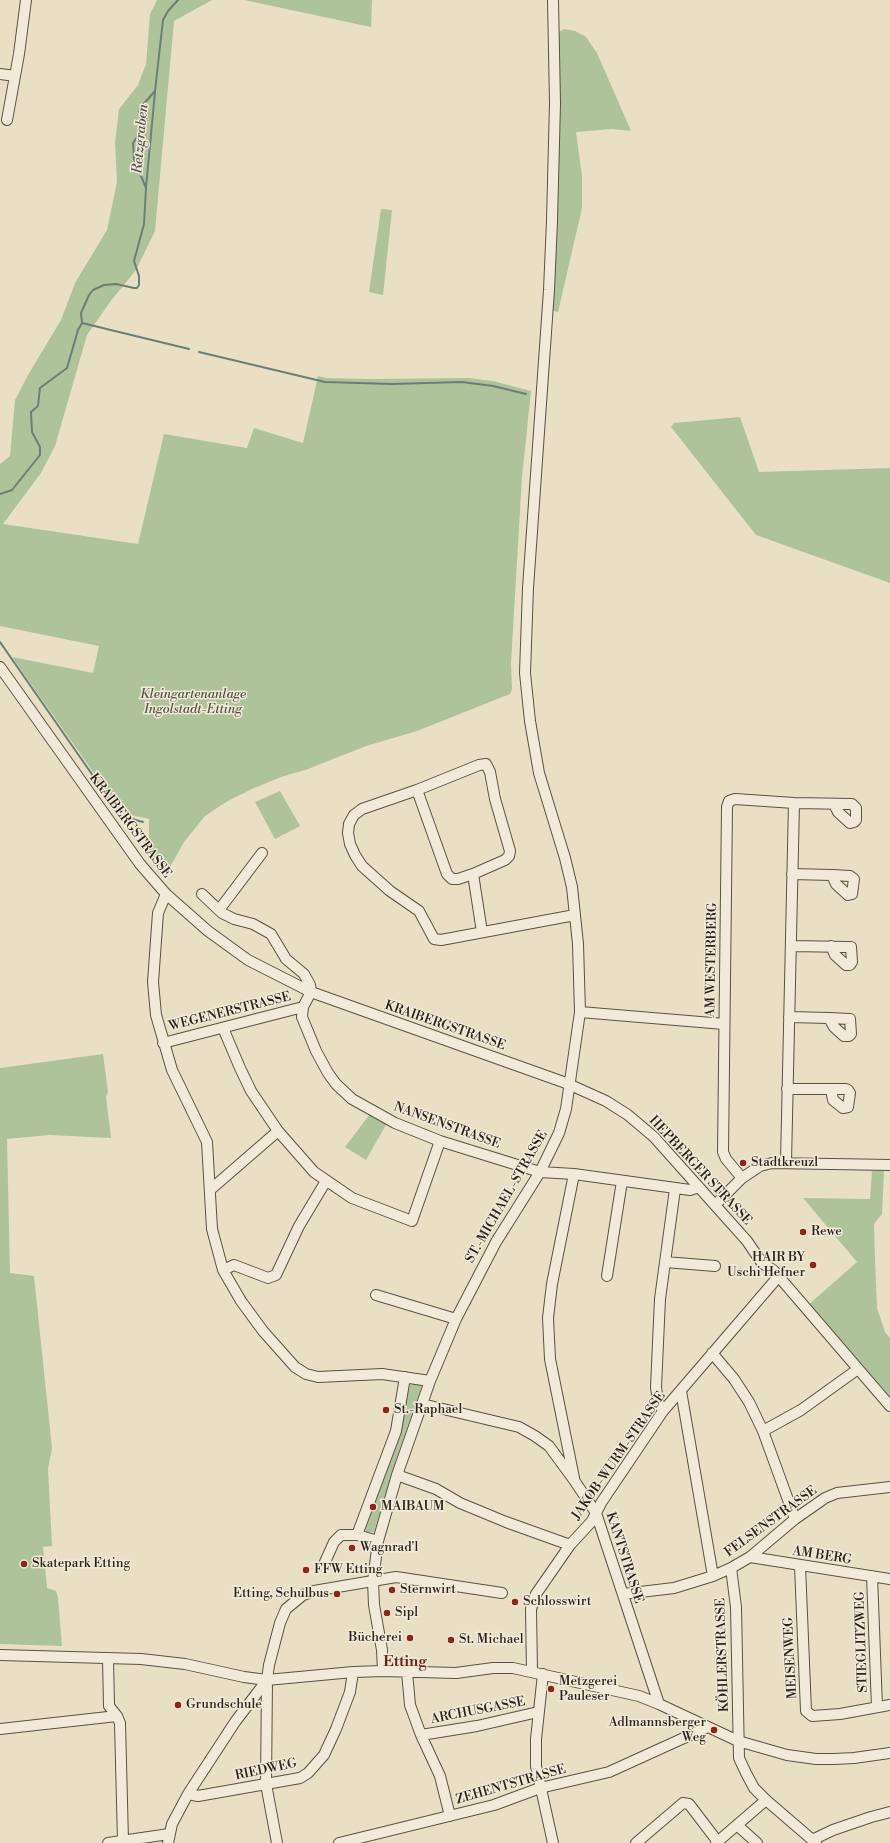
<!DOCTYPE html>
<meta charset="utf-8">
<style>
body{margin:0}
canvas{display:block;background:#e9dfc4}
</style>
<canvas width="890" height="1843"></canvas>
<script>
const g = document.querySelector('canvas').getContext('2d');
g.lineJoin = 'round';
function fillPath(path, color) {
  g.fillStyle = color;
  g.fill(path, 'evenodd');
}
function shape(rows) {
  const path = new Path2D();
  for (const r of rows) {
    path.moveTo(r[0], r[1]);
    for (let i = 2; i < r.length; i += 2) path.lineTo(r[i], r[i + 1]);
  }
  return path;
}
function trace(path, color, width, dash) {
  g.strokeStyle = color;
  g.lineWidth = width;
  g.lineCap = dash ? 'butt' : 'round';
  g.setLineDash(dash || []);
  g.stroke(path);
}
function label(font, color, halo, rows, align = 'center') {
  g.font = font + ' "Libre Bodoni",serif';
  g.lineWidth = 3;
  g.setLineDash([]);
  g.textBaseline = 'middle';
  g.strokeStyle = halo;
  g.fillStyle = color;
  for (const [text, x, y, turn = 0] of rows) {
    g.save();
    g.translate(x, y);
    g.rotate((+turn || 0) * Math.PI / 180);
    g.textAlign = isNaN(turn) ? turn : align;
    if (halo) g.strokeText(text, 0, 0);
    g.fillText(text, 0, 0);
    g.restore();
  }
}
const green = shape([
 [157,0,212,0,174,21,155,231,136,270,110,302,87,335,55,446,41,473,3,524,138,544,164,434,247,448,254,428,303,443,318,376,327,378,368,379,469,378,493,381,531,391,522,477,511,663,512,689,510,694,417,731,366,746,308,769,281,777,252,789,226,802,205,816,184,842,165,876,159,873,145,851,149,840,149,819,122,813,12,657,93,673,99,646,0,626,0,464,10,456,15,400,28,375,61,320,75,283,107,230,117,182,115,143,119,109,138,85,146,64,150,14],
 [244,0,372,0,371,27],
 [565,29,575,31,586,37,597,53,631,131,612,129,576,132,582,176,582,208,558,312,550,310,558,32],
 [381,209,392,210,383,295,369,292],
 [740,417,759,472,890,468,890,583,756,535,671,427,674,423],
 [280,791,300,826,275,839,255,802],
 [103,1054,108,1092,106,1097,111,1138,49,1135,7,1139,10,1273,34,1276,52,1448,48,1469,52,1546,43,1547,47,1588,56,1591,58,1598,62,1646,0,1644,0,1068],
 [370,1114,387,1123,366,1160,345,1147],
 [872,1171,884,1171,882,1214,874,1224,875,1259,877,1308,885,1332,890,1338,890,1401,807,1306,857,1262,803,1198,870,1199],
 [412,1384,421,1385,421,1388,397,1456,374,1532,367,1532,363,1527,407,1388]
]);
const stream = shape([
 [146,187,155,92],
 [82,323,189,349],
 [199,352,325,382,392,384,462,382,493,386,526,394],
 [0,494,12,490,40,455,40,447,32,432,31,412,38,406,40,388,67,368,78,330,82,323,81,313,89,295,93,290,104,285,116,284,134,288,137,288,139,285,139,276,134,261,144,224,146,188,134,159,133,143,143,128,139,112,141,107,155,91,163,20,168,11,178,0],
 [0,642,121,816,143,822]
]);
const minor = shape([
 [0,74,15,76],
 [7,120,19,54,26,0],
 [0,667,140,864,166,894,208,931,248,960,311,992,566,1083,606,1101,628,1115,654,1137,747,1241,762,1263,773,1270],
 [417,790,447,874,452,879,458,879,473,874,482,932],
 [473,874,505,860,509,856,510,851,495,799,490,772,486,764,479,765,417,790,362,809,354,815,349,824,348,833,350,844,355,855,362,866,390,891,419,911,434,939,441,940,575,915],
 [792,874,832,875,850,876,854,879,852,894,848,895,836,884,832,875],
 [166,894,158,913,153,982,156,1015,172,1070,207,1142,212,1229,223,1270,241,1301,263,1331,295,1367,306,1374,318,1377,382,1374,430,1381],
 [202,894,222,913,234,919,253,924,271,934,286,959,304,974,310,985,311,992,303,1007,302,1017,316,1051,328,1073,336,1084,352,1099,395,1123,440,1141,540,1172,574,1174,690,1190,699,1187],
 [219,910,262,853],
 [791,946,848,947,851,947,852,962,850,965,846,965,835,955,831,946],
 [580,1012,724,1024],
 [789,1017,829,1018,850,1019,851,1034,849,1036,844,1036,834,1027,829,1018],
 [223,1028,240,1068,251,1091,278,1131,314,1172,352,1198,412,1221,440,1141],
 [163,1043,303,1007],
 [787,1089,846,1089,848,1090,850,1093,848,1107,843,1108,833,1100,831,1089],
 [786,1162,794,803],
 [574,1174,552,1284,548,1318,550,1359,574,1478],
 [742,1178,726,1159,723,1152,727,807,729,801,735,799,794,803,852,804,856,808,856,820,854,822,850,823,838,812,834,804],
 [210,1190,278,1131],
 [715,1205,742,1178,760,1166,772,1163,890,1165],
 [665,1262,715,1266],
 [223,1270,234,1265,268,1278,276,1275,299,1226,326,1181],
 [774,1271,890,1406],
 [607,1276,622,1181],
 [376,1295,456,1319],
 [712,1353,734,1379,749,1402,763,1431,795,1519],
 [681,1391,713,1576],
 [422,1404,519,1427,535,1436,549,1446,574,1480,596,1513,659,1704],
 [663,1411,658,1402,656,1387,660,1299,675,1189],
 [763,1431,801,1410,858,1369],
 [397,1475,436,1489,460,1503,506,1522,570,1545],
 [378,1541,357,1535,396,1431,405,1377],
 [750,1557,890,1579],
 [325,1562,334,1542,341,1535,357,1535],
 [800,1566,806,1711,812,1716,840,1714,890,1705],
 [731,1568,736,1607,739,1758,746,1773,754,1788,766,1800,816,1843],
 [872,1576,877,1707],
 [623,1594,674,1588,713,1576,731,1568,750,1557,795,1519,825,1498,837,1493,890,1487],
 [0,1655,141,1659,185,1664,244,1677,267,1680,353,1672,383,1671,456,1673,493,1668,513,1668,639,1696,659,1704,738,1741,787,1755,816,1759,834,1759,854,1758,890,1753],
 [108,1658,109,1706,117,1716,120,1723,123,1841],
 [383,1671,382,1650,374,1605,373,1581,378,1541,397,1475,430,1381,456,1319,496,1242,540,1172,559,1133,566,1109,580,1012,578,944,572,887,565,858,539,773,530,721,525,673,528,588,549,290,552,221,555,103,553,0],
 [407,1672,410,1705,421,1735,440,1776,450,1816],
 [532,1672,531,1609,536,1594,570,1545,592,1521,601,1503,663,1411,778,1277],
 [543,1674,536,1739,536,1766,553,1843],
 [0,1729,117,1716],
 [421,1735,477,1726,538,1712],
 [188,1794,198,1796,300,1778,308,1773,324,1755,336,1729,350,1692,353,1672],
 [738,1826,757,1843],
 [812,1840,833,1830,871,1817,890,1812],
 [108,1843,169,1834],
 [168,1843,172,1824,188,1794,235,1722,267,1680],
 [277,1843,266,1784,267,1680,269,1665,280,1623,286,1609,303,1595,314,1591,396,1577,502,1593],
 [339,1843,494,1805,540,1788,609,1772,708,1727],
 [636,1843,683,1803,689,1804,718,1842],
 [716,1843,766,1800]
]);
const markers = [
 [743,1163,4,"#8f2418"],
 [803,1232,4,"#8f2418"],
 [813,1265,4,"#8f2418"],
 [386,1410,4,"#8f2418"],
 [373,1507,4,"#8f2418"],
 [352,1548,4,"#8f2418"],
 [24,1564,4,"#8f2418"],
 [306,1570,4,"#8f2418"],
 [392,1590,4,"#8f2418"],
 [337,1594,4,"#8f2418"],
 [515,1602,4,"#8f2418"],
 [387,1613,4,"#8f2418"],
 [410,1638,4,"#8f2418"],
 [451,1640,4,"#8f2418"],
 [551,1689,4,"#8f2418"],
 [178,1705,4,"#8f2418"],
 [714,1730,4,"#8f2418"]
];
const parkNames = [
 ["Kleingartenanlage",193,695],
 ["Ingolstadt-Etting",193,710]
];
const streetNames = [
 ["KRAIBERGSTRASSE",130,826,53],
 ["AM WESTERBERG",712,960,-89],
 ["WEGENERSTRASSE",230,1012,-14],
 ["KRAIBERGSTRASSE",445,1026,19],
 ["NANSENSTRASSE",447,1126,20],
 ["HEPBERGER STRASSE",700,1171,47],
 ["ST.-MICHAEL-STRASSE",507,1197,-60],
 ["JAKOB-WURM-STRASSE",619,1456,-55],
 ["FELSENSTRASSE",771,1522,-36],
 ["AM BERG",822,1556,9],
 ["KANTSTRASSE",624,1558,72],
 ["STIEGLITZWEG",862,1642,-92],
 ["KÖHLERSTRASSE",723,1655,-92],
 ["MEISENWEG",791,1658,-93],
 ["ARCHUSGASSE",478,1711,-11],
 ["RIEDWEG",266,1770,-12],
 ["ZEHENTSTRASSE",511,1785,-16]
];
const poiNames = [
 ["Stadtkreuzl",751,1163],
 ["Rewe",811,1232],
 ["HAIR BY",805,1258,"right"],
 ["Uschi Hefner",805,1273,"right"],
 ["St.-Raphael",394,1410],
 ["MAIBAUM",381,1507],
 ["Wagnrad'l",360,1548],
 ["Skatepark Etting",32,1564],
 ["FFW Etting",314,1570],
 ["Sternwirt",400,1590],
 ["Etting, Schulbus",329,1594,"right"],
 ["Schlosswirt",523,1602],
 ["Sipl",395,1613],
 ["Bücherei",402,1638,"right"],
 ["St. Michael",459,1640],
 ["Metzgerei",559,1682],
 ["Pauleser",559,1697],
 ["Grundschule",186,1705],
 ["Adlmannsberger",706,1723,"right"],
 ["Weg",706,1738,"right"]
];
const waterNames = [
 ["Retzgraben",141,139,-85]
];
const quarterNames = [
 ["Etting",405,1662]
];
fillPath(green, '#afc39a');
trace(stream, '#6c7f76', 2);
trace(minor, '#5b5145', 12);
trace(minor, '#f1ead9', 10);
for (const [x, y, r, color] of markers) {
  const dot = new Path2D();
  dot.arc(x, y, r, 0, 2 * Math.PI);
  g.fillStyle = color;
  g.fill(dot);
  trace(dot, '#f1ead9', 1.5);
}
label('italic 13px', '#535241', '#f1ead9', parkNames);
label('13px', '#2c221b', '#f1ead9', streetNames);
label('13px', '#2c221b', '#f1ead9', poiNames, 'left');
label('italic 14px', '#4c5049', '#f1ead9', waterNames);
label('bold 15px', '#7a1f14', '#f1ead9', quarterNames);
</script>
